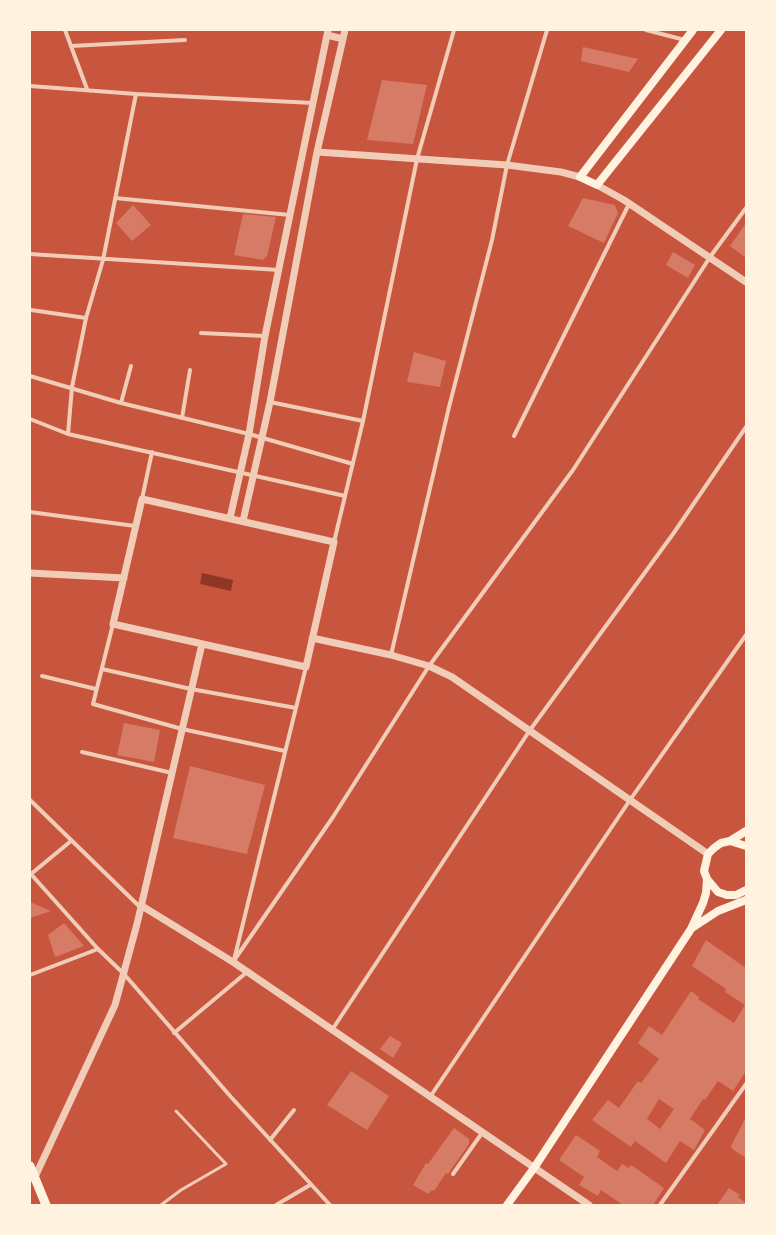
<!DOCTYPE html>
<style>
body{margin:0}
#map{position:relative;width:776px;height:1235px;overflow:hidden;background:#c8553d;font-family:Helvetica,sans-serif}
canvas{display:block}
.frame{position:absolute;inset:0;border:31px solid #fff3e0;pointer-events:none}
</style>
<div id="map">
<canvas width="776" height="1235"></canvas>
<div class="frame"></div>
</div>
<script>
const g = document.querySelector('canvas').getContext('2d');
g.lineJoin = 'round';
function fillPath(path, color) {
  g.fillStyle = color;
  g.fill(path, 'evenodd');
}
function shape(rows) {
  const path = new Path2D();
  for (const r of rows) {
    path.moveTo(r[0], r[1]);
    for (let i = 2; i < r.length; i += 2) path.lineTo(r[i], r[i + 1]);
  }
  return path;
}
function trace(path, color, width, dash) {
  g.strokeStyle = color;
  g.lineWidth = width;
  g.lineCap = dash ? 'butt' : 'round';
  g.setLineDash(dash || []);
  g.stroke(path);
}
const water = shape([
 [202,573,233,580,231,591,200,584]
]);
const building = shape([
 [583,47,638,59,629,72,581,61],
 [382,80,427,85,413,144,367,140],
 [583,198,615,205,618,213,604,243,568,226],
 [133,205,151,225,132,241,116,223],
 [243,214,276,217,267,256,263,260,234,255],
 [746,223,746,258,730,246],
 [673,252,695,265,688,278,666,265],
 [414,352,446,361,440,387,407,382],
 [124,723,160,730,154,762,117,755],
 [190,766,265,785,247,854,173,838],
 [30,902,51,911,30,918],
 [64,923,84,946,55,957,48,935],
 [706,940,746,968,746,1071,733,1091,718,1081,705,1100,703,1099,690,1119,705,1130,694,1150,680,1141,666,1163,635,1141,631,1147,592,1120,608,1100,619,1108,638,1081,641,1083,659,1059,638,1043,649,1026,662,1035,691,991,699,997,698,999,734,1023,745,1005,725,992,726,989,692,966],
 [659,1099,674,1109,660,1129,647,1119],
 [390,1036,402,1043,393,1058,380,1049],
 [351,1071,389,1096,367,1130,327,1105],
 [746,1117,746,1158,732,1149,731,1146],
 [454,1128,469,1139,469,1144,448,1174,446,1173,434,1191,432,1190,428,1194,413,1185,426,1163,428,1164],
 [576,1135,600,1151,597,1157,617,1171,622,1164,629,1168,631,1165,664,1188,653,1205,623,1205,601,1190,598,1196,579,1185,584,1177,559,1160],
 [729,1188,740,1195,738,1197,746,1203,746,1205,717,1205]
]);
const service = shape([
 [161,1205,181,1190,226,1164,176,1111]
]);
const minor = shape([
 [65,30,87,89],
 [646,30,685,40],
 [71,46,185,40],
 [30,86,136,94,313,103],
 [115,198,290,215],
 [30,254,279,270],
 [31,310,86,318],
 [201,333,265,336],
 [30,376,121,403,249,434,353,464],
 [270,402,363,421],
 [121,403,131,366],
 [182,418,190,370],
 [30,419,68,434,345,496],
 [68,434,72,387,86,318,103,260,136,94],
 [514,436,629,204],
 [142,499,152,452],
 [30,512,135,526],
 [334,542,363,421,417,159,454,30],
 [113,624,93,704,182,729,285,751],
 [391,655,449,407,492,240,507,165,547,30],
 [102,669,191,689,296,708],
 [42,676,96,689],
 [82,752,172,773],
 [30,800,141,908],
 [30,873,98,949,124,974,231,1097,330,1205],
 [31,874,71,841],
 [234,960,306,667],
 [233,962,333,817,429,666,573,470,710,257,746,208],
 [30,975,98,949],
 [332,1030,530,730,673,534,746,427],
 [174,1033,247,972],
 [430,1097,630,800,746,635],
 [270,1140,294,1110],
 [453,1174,482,1133],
 [276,1205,310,1185],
 [660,1205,746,1084]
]);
const tertiary = shape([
 [327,35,343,39],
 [317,152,507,165,561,172,580,177],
 [597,185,624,200,746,282],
 [142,499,334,542,306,667,113,624,142,499],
 [230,518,249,434,265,336,328,30],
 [243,521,270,402,317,152,345,30],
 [30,573,124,578],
 [312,638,391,655,429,666,452,677,708,854],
 [142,906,233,962,589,1205],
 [34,1179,115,1005,137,924,202,644]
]);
const secondary = shape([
 [693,30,580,177,597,185,721,30],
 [730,841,746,831],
 [746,846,730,841,721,843,714,848,708,854,704,871,707,879,718,892,727,895,736,895,746,890],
 [692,928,718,911,746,900],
 [507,1205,534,1168,691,929,703,903,706,893,707,879]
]);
const primary = shape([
 [30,1166,46,1205]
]);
fillPath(water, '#8f3625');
fillPath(building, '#d67c66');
trace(service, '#f1ccb7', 3);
trace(minor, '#f1ccb7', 4);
trace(tertiary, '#f1ccb7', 7);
trace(secondary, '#fff3e0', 8);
trace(primary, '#fff3e0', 9);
</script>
